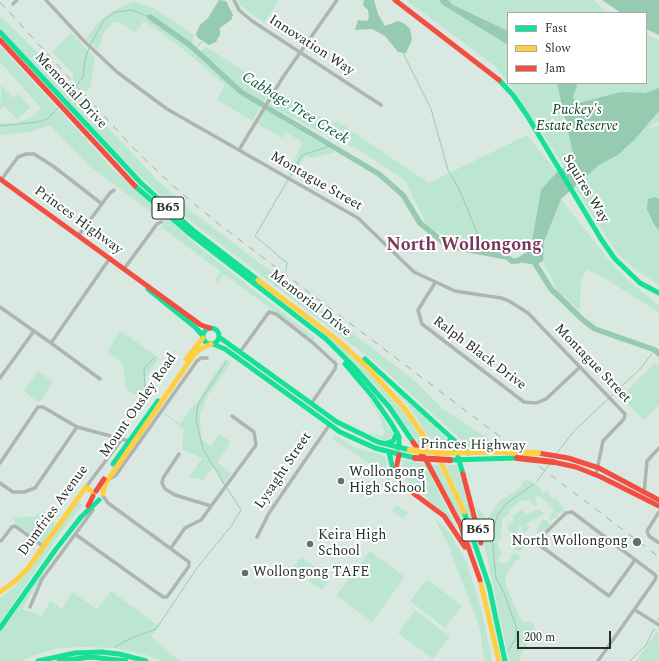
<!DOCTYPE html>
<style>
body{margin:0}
#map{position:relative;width:659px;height:661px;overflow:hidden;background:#d9e9e1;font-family:Spectral,serif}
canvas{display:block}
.legend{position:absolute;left:507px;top:12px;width:140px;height:72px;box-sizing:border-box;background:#fff;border:1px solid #a7aca9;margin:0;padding:5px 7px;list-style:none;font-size:12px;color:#242f29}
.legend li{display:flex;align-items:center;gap:8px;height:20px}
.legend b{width:20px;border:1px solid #a7aca9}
.scale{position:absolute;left:517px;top:631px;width:94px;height:18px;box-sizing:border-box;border:2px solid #242f29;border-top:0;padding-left:5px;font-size:12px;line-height:14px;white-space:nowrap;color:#242f29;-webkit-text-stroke:3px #fff;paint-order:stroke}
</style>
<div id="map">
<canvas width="659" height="661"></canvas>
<ul class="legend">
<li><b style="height:5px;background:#16e098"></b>Fast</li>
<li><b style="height:5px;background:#ffcf43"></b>Slow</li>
<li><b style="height:5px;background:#f24e42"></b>Jam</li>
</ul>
<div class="scale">200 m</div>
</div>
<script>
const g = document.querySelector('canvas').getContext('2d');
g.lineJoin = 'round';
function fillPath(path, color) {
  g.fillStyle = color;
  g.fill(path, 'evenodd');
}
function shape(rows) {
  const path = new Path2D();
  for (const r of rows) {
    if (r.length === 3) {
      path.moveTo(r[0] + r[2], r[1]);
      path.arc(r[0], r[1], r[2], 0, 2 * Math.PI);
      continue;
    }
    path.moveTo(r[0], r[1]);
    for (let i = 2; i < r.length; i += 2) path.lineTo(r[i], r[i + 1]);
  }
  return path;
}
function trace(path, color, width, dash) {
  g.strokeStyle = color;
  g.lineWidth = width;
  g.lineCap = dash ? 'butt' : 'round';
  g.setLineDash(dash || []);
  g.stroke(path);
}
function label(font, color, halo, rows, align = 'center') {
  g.font = font + ' Spectral,serif';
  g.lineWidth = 4;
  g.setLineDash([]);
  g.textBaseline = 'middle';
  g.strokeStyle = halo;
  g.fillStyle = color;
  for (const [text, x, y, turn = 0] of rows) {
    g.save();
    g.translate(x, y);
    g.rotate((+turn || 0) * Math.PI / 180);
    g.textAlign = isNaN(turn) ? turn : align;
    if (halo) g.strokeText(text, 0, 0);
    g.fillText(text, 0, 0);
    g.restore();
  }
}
const green = shape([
 [239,0,279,0,264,23,239,4],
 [406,0,594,0,608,13,508,13,508,82,495,66],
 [133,1,154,8,194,35,192,44,200,51,206,47,272,88,252,121,217,100,225,85,178,45,144,21,135,33,120,22,114,22,103,34,98,50,86,39,99,21,113,11],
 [0,17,7,22,73,88,63,98,0,28],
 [71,33,95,58,90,88,84,92,73,80,74,75,52,52],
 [646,34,659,40,659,122,646,129,659,126,659,285,631,266,619,255,610,243,574,187,599,165,618,155,570,164,565,168,509,83,646,83],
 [0,46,113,169,198,246,315,338,314,340,222,273,224,275,218,282,215,280,221,272,161,227,164,222,89,166,50,125,30,132,0,135,0,123,14,123,31,118,41,108,0,62],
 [1,85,13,98,18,94,30,107,17,120,5,106,0,110],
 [278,91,330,123,337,121,429,183,527,135,557,172,541,190,532,241,527,252,474,246,446,236,428,227,405,180,357,149,304,124,270,105],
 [75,92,157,180,194,213,415,381,443,409,501,447,470,448,380,366,193,223,161,196,106,144,67,101],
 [265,109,335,152,312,158,305,156,294,177,287,173,303,143,286,132,283,138,257,124],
 [561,199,607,258,627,279,659,306,659,313,603,277,587,270,581,280,580,311,558,292,543,261,544,242],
 [311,322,346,350,368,371,410,420,429,448,421,447,378,388],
 [121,331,159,358,145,377,146,387,154,393,149,400,126,390,123,364,107,351],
 [225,359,231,363,208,395,200,413,201,439,211,446,219,434,231,442,217,462,231,474,223,485,214,467,203,480,189,477,202,458,187,452,182,448,184,429,164,414,165,413,180,424,195,403,197,404,204,390],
 [655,363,659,367,659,405,644,420,621,397],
 [38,371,53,382,41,401,38,402,24,391],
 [386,382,411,403,436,428,448,441,450,448,436,448,407,404],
 [364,391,392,431,393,435,387,441,369,434,369,433,383,436,385,432,379,416],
 [334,435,356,448,385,456,388,475,396,490,377,468,332,439],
 [403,460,425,464,458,531,444,513,408,482,402,470],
 [431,465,439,465,463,515,475,547,471,548],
 [446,465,457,465,478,537],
 [528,480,538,486,543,493,545,491,548,492,552,499,556,498,564,509,564,512,558,513,556,518,550,520,550,516,554,509,539,496,535,498,537,506,534,507,530,500,520,501,510,509,510,513,502,519,502,527,500,533,502,538,497,541,502,555,500,558,498,557,498,561,503,563,508,562,511,559,510,556,514,553,516,553,521,557,520,560,516,561,507,572,505,582,519,617,523,622,532,623,534,625,533,635,520,656,521,661,509,661,476,506,485,516,485,529,486,529,488,517,501,499,514,493,521,487,523,482],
 [78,502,83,505,64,528,0,623,0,598,13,588,24,576],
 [396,505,408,513,403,519,392,511],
 [539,509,544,514,525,524,530,528,524,533,522,532,522,526,519,527,517,534,520,535,523,547,521,551,514,550,518,543,513,539,516,534,512,535,507,527,514,520,512,517,521,510,527,514],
 [41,513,57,525,44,543,16,524,13,518,34,516],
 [434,517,449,532,466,561,482,611,492,661,484,661,480,629,449,547],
 [543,520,547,520,550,525,541,535,537,534,538,526],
 [370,551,405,577,372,622,336,595],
 [301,557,314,566,304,579,291,570],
 [318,567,331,576,322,590,309,581],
 [42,572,44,573,22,609,42,616,50,601,62,609,72,592,97,609,111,591,159,626,151,637,180,661,163,661,140,653,115,648,85,647,59,648,35,655,21,661,0,661,0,630],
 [427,579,462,606,445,628,410,601],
 [415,610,450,637,433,659,398,633],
 [658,627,659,661,636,661,657,632]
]);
const water = shape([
 [219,0,226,1,233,15,231,20,220,28,220,35,216,42,209,45,198,38,196,34,200,25,208,18],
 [364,0,374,0,378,14,385,26,398,21,405,24,410,29,412,40,406,53,398,52,385,36,376,31,372,29,355,30,358,20,367,21,369,18,368,10,363,5],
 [439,0,448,0,453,5,508,31,508,45,443,5],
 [602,0,659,0,659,35,646,29,646,13,621,13],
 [557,83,576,83,577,85,573,97,575,104,621,92,645,93,659,88,659,111,635,139,618,155,599,165,561,199,544,242,543,261,536,265,512,261,527,252,532,241,541,190,557,172,570,164,574,158],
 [655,197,659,199,659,230,655,226,647,209,648,199]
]);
const stream = shape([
 [90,45,104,20,115,12,132,10,150,17],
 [195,49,202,41],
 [403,53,431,109,448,170,459,189,485,252],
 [67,98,83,77,85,60,89,48],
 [0,126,38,122,47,119,58,108],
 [290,177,302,155,333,145],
 [286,271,287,263,255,236,288,180],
 [275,286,282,277],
 [145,387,144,369,155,357],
 [146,390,147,401],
 [556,454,574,431,640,369,655,350],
 [537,481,549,465],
 [225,485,203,449,196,419,198,404,227,361],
 [658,620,659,618],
 [115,647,129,639,156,629,197,568,232,525,241,510,227,488],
 [508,652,516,637,516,626,504,593,496,578,492,535,497,516,507,503,534,484],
 [630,661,646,645,654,629]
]);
const river = shape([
 [150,17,190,45,241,92,379,174,403,195,420,223,442,241,459,248,507,257,512,261,518,261],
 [536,258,536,265,551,289,583,320,595,329,655,350,659,354]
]);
const street = shape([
 [46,0,84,41,117,72,167,109,358,218,414,272,455,291,501,298,509,301,528,313,625,414,624,419,603,441,596,475],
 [234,0,239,10,252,21,381,105],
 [13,4,17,0],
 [239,150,283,77,337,0],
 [1,180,18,157,26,154,34,154,53,166,102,204],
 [78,236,110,193,114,190],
 [124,269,157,224,161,222],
 [435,283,418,310,422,324,524,402,536,403,546,399,580,367],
 [0,307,51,343,110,258],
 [51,343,100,379],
 [240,352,269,312,276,314,312,342,336,364,335,369,311,404],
 [0,378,34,331],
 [179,454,163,478,162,483,165,489,175,495,211,506],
 [0,463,38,407,43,407,77,427,129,441],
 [108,480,116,475,197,361,201,358,207,358],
 [0,483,13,492,24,492,35,488,77,427],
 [86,487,122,439],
 [644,493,647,461,659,448],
 [659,512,647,531,649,536,659,543],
 [75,534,163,597,167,597,189,566,189,562,108,503,103,496],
 [257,537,269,513,330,424],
 [1,541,12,527,15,526,43,546],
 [171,548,185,528,201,520,256,445,254,432,232,416],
 [30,607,42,579,93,510],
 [635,610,659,625],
 [598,661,655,580,656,576,654,574,572,512,566,513,538,540,538,544,609,596,635,560]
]);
const fast = shape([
 [0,32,141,183,194,231,258,280],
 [499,80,513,95,528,117,601,239,615,259,640,283,659,293],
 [135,186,190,234,326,339,354,367,390,408,413,442],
 [148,289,195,327,203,336],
 [211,336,8],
 [219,337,337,422,378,442,410,450],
 [213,344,225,349,340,432,375,448,415,458],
 [365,359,468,453],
 [345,364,373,397,391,423,399,437,399,448],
 [450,440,457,453],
 [384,444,393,441,397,433],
 [389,452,393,470],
 [458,457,463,474],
 [450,460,517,458],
 [113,464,158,401],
 [464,512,489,586,505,661],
 [0,628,56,549,81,517,99,500],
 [38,661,75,653,101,652,119,654,146,661],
 [59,661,91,657,126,661]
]);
const slow = shape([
 [258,280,340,342,371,371,405,409,439,458,464,512],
 [186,359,203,338],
 [446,453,504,452],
 [103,494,105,484,193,356,200,349,211,344],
 [480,580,499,661],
 [0,592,14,582,28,568,86,487,94,493]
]);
const jam = shape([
 [395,0,499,80],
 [0,40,135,186],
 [0,179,201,325,210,328],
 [413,442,426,460,460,524,480,580],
 [538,453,568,458,599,468,659,500],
 [399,455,396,469,401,484,444,516,465,547],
 [553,462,576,467,601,477,659,506],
 [463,474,481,543],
 [96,491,104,479],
 [88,506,93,496]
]);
const rail = shape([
 [0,2,137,152,180,192,220,225,659,557]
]);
const slowBridge = shape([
 [410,450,446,453],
 [504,452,538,453]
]);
const jamBridge = shape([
 [415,458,450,460],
 [517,458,553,462]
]);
const markers = [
 [341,481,4,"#637069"],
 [637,542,5,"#637069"],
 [310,544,4,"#637069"],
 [245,573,4,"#637069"]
];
const shields = [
 [168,208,32],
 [478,530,32]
];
const shieldNames = [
 ["B65",168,208],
 ["B65",478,530]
];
const streetNames = [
 ["Innovation Way",311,46,33],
 ["Memorial Drive",70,91,47],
 ["Montague Street",316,182,30],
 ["Squires Way",585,189,59],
 ["Princes Highway",78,221,36],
 ["Memorial Drive",310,304,38],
 ["Ralph Black Drive",479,354,37],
 ["Montague Street",592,364,46],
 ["Mount Ousley Road",139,406,-55],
 ["Princes Highway",473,446,1],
 ["Lysaght Street",284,471,-56],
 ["Dumfries Avenue",54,511,-54]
];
const parkNames = [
 ["Puckey's",577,111],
 ["Estate Reserve",577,127]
];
const poiNames = [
 ["Wollongong",349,473],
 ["High School",349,489],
 ["Keira High",318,536],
 ["School",318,552],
 ["North Wollongong",628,542,"right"],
 ["Wollongong TAFE",253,573]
];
const waterNames = [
 ["Cabbage Tree Creek",295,109,32]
];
const districtNames = [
 ["North Wollongong",464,246]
];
fillPath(green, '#bce6d2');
fillPath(water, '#96cab1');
trace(stream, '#96cab1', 1);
trace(river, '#96cab1', 5.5);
trace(street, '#aeb4b1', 3.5);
trace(fast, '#16e098', 5);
trace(slow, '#ffcf43', 5);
trace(jam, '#f24e42', 5);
trace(rail, '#a5ada9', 1, [7, 7]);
trace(slowBridge, '#ffcf43', 6);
trace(jamBridge, '#f24e42', 6);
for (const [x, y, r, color] of markers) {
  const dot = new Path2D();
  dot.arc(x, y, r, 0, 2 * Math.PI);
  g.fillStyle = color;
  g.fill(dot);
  trace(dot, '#fff', 1.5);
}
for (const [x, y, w] of shields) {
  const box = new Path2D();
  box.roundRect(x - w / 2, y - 11, w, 22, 3);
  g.fillStyle = '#fff';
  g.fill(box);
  trace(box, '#242f29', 1);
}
label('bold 13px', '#242f29', null, shieldNames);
label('14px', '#242f29', '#fff', streetNames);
label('italic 14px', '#07402b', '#fff', parkNames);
label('14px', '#242f29', '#fff', poiNames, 'left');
label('italic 15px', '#00593c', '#fff', waterNames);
label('bold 18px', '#79395c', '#fff', districtNames);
</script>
